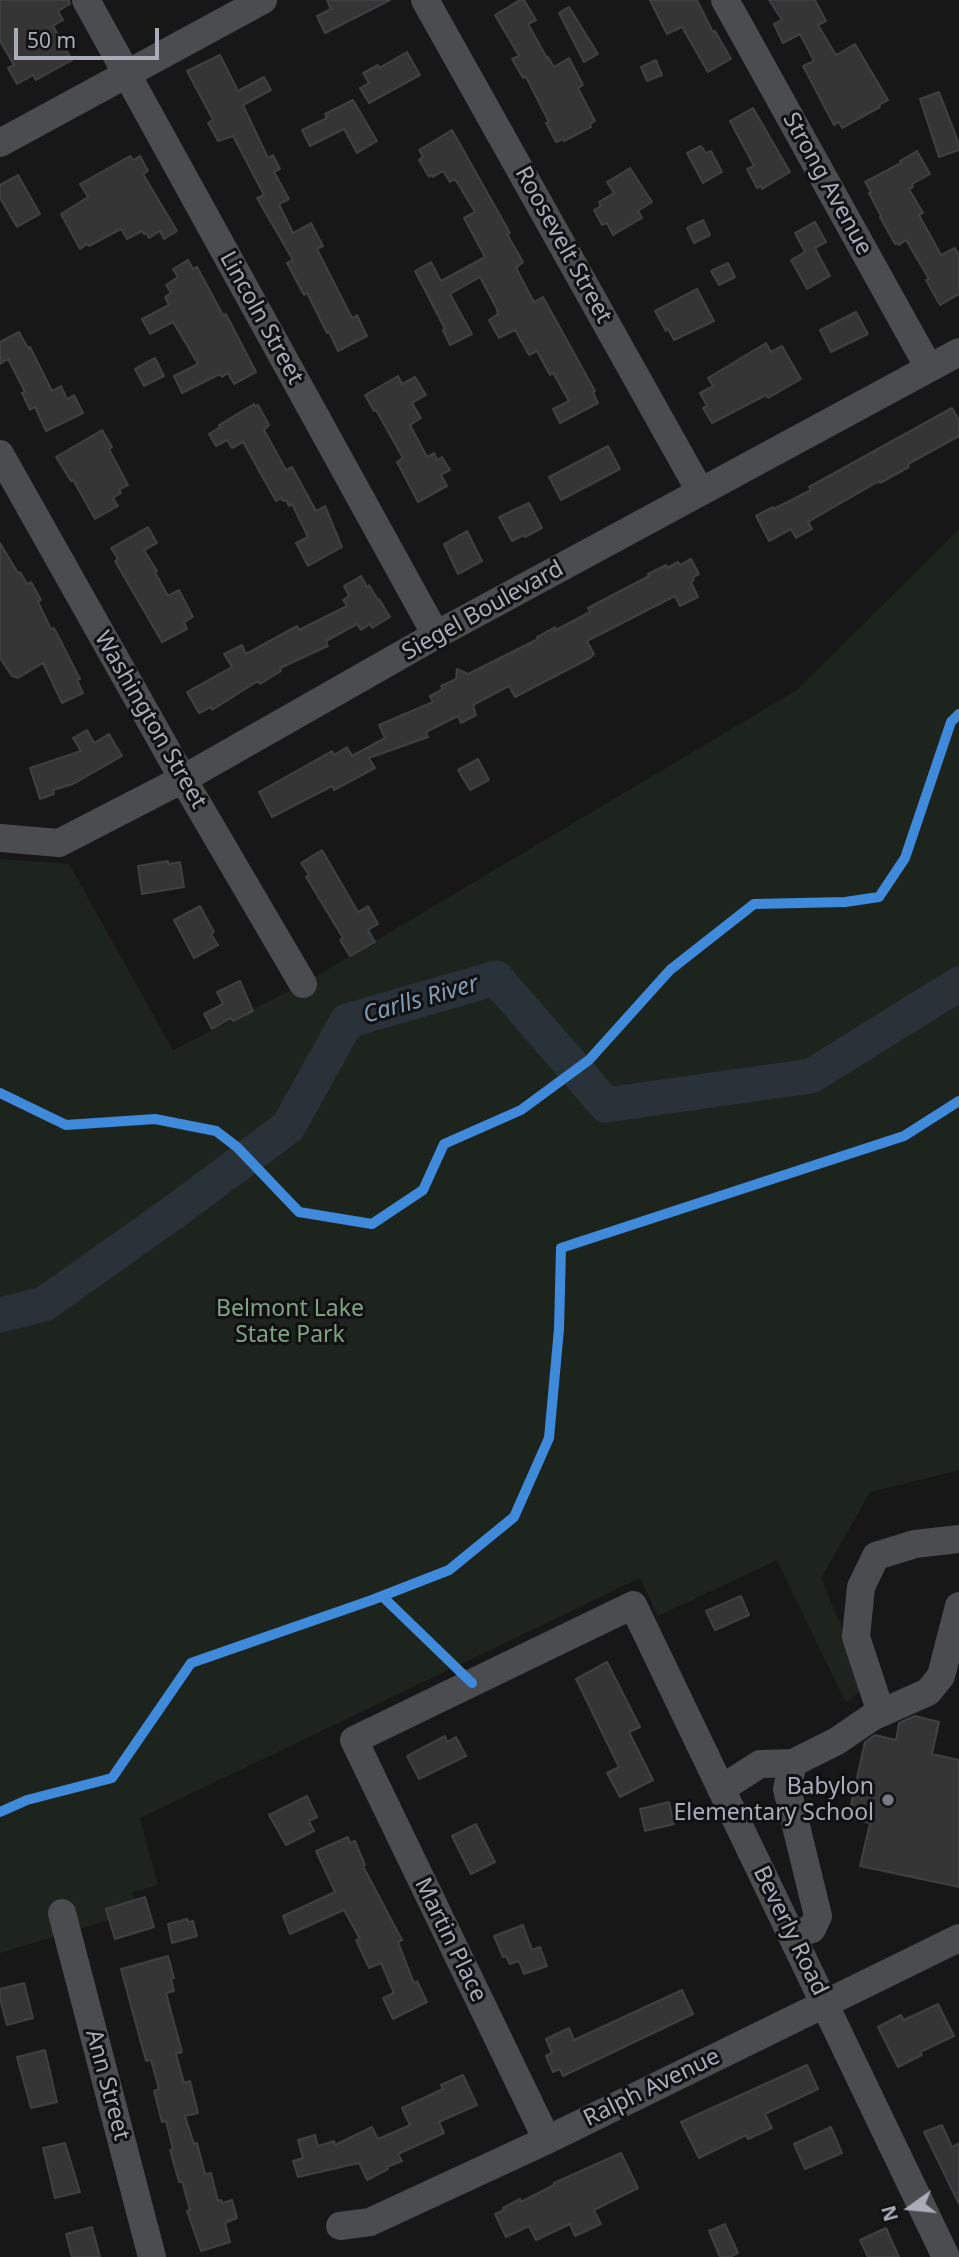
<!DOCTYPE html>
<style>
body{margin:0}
#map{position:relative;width:959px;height:2257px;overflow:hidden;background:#171717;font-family:"Noto Sans",sans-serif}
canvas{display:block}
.north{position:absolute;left:875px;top:2173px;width:70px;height:70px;-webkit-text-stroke:5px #111113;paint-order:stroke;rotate:255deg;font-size:19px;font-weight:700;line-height:28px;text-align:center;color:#a8adb8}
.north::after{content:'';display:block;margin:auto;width:24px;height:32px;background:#a8adb8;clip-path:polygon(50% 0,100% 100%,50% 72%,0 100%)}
.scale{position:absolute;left:14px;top:28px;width:145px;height:32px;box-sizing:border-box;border:4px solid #a8adb8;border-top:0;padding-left:9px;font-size:21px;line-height:24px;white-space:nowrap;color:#a8adb8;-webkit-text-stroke:5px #111113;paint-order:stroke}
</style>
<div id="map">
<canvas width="959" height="2257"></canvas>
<div class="north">N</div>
<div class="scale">50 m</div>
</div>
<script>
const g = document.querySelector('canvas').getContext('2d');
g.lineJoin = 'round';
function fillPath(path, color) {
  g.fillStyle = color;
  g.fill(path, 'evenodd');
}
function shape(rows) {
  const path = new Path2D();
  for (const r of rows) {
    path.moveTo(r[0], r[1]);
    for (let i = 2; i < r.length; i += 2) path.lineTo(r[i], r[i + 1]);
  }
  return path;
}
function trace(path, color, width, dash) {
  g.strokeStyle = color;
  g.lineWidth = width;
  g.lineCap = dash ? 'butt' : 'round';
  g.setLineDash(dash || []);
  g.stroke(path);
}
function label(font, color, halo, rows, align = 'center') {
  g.font = font + ' "Noto Sans",sans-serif';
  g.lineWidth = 6;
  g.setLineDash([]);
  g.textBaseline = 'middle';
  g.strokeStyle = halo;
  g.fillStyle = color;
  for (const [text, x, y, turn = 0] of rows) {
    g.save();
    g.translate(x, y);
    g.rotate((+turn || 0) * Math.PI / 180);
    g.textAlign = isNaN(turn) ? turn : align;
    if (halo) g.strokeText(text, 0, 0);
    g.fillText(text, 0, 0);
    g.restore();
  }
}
const green = shape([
 [959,529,959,1470,870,1492,821,1578,866,1686,846,1703,777,1560,658,1616,640,1578,140,1818,158,1885,132,1892,136,1912,0,1953,0,859,69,864,173,1050,303,984,797,690]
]);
const river = shape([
 [0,1315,44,1304,174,1212,288,1127,347,1021,496,978,606,1105,811,1076,959,984]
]);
const building = shape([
 [0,0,69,0,70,4,58,11,63,20,53,26,72,60,36,80,33,75,17,84,8,68,14,65,0,41,0,0],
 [327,0,390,0,325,33,317,16,331,9,327,0],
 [520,0,524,0,536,20,528,24,547,58,548,57,554,67,569,58,583,85,578,88,595,121,590,124,591,127,564,141,563,139,556,142,546,123,549,122,526,77,523,78,512,59,519,56,495,15,520,0],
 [650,0,697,0,713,32,715,31,731,59,708,72,682,27,667,34,650,0],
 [769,0,815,0,826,21,818,25,836,55,855,44,888,100,879,105,880,107,842,128,839,122,834,125,803,66,814,61,800,34,783,43,774,24,782,20,769,0],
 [569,7,598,54,584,62,559,13,569,7],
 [407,52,420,75,369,103,360,88,369,83,363,73,378,65,379,68,407,52],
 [220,55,238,91,264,77,271,90,243,105,268,158,273,155,280,169,274,172,289,199,279,204,293,233,311,223,323,246,317,249,352,318,357,315,367,336,338,351,329,332,327,333,307,293,304,295,287,263,293,260,257,198,264,195,233,136,218,141,208,123,213,120,187,71,220,55],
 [656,60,662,75,647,81,641,67,656,60],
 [939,92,959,144,959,150,939,157,920,99,939,92],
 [353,100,377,141,357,153,344,129,310,146,302,130,327,118,325,114,353,100],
 [753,108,790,172,762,189,761,186,757,188,747,169,754,166,730,121,753,108],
 [452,130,510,233,507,234,523,262,516,268,534,302,543,297,595,391,593,392,598,403,560,423,553,409,569,401,553,373,550,375,537,351,529,355,515,330,499,338,489,320,498,314,497,311,498,311,480,277,450,294,472,334,450,345,443,330,445,329,415,271,431,262,441,281,485,257,464,218,475,212,455,179,450,182,443,171,433,177,432,175,429,177,419,160,423,157,419,150,452,130],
 [701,146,706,153,711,151,722,172,703,183,687,153,701,146],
 [917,151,930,174,912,184,913,187,909,189,923,213,919,215,941,255,955,248,959,256,959,294,940,305,926,280,929,279,906,240,899,245,897,243,895,244,880,217,881,216,869,193,871,192,865,182,901,163,900,161,917,151],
 [130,156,133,160,140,156,148,171,143,174,177,231,164,239,160,231,149,238,146,233,144,234,142,231,127,239,121,229,89,246,87,244,80,249,61,214,88,197,80,184,130,156],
 [630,168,652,202,638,211,642,218,613,235,607,223,602,225,594,210,601,206,599,202,614,193,607,182,630,168],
 [18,175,40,214,17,227,0,198,0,185,18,175],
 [703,220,710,235,694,243,687,228,703,220],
 [815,222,826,242,815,248,830,276,807,289,791,260,805,252,795,233,815,222],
 [188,260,193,269,197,267,223,315,226,314,256,372,234,384,228,373,222,377,220,374,182,393,174,376,198,364,173,322,150,334,142,319,169,305,165,297,171,293,166,285,178,277,173,269,188,260],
 [728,263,735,277,719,285,711,271,728,263],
 [697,289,714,321,674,340,668,329,666,331,655,311,697,289],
 [856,312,868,334,831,352,820,330,856,312],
 [19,332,28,348,30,347,52,391,61,386,67,399,74,395,83,413,46,431,35,407,30,410,22,393,25,392,8,359,0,364,0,342,19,332],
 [766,343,771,352,782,346,801,379,768,398,766,395,712,423,703,408,707,406,700,393,713,386,708,378,766,343],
 [155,358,164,376,144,386,135,369,155,358],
 [398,376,402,384,415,377,426,395,412,403,421,418,410,425,427,457,434,453,437,460,442,457,450,470,441,475,447,486,418,502,397,462,403,458,376,410,374,411,365,395,398,376],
 [254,404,255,406,258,405,269,425,264,430,286,470,292,467,316,511,325,506,342,547,308,566,296,543,308,537,292,504,289,506,286,500,283,501,281,498,276,501,243,442,232,448,227,440,216,446,209,434,220,427,219,425,254,404],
 [952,408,959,420,959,436,908,464,909,467,880,483,879,481,808,522,812,529,796,538,791,529,769,541,756,516,773,507,774,509,811,490,809,487,952,408],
 [102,430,112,447,109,449,128,485,119,490,121,493,113,498,118,506,95,519,73,480,71,481,56,457,102,430],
 [608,446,620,469,561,500,549,477,608,446],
 [529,503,542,528,525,537,524,535,512,541,499,517,529,503],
 [148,527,157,543,144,550,157,571,155,572,168,596,179,590,193,617,184,622,187,629,162,642,115,561,118,559,111,548,148,527],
 [467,531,482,561,458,574,444,544,467,531],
 [0,543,18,573,20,572,27,584,31,582,41,600,38,602,51,629,54,628,80,679,77,680,83,693,62,703,43,663,18,678,12,676,0,658,0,543],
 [691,559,699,574,693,577,694,580,691,582,698,597,680,606,675,596,587,641,594,654,590,658,515,697,509,686,473,705,476,715,461,723,458,716,426,732,428,737,369,758,375,768,334,790,332,786,272,817,259,792,332,751,334,755,347,747,352,756,385,738,379,725,433,702,430,696,443,689,441,686,456,679,457,669,468,674,538,639,537,637,555,627,556,630,590,612,588,608,649,576,648,574,666,565,667,568,678,562,680,565,691,559],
 [361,576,367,587,369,585,378,600,379,599,390,617,372,628,370,624,361,630,357,624,326,641,328,646,280,668,281,671,260,684,258,681,212,710,211,707,199,713,187,692,232,667,224,654,242,645,246,654,297,626,299,630,347,606,343,600,349,596,344,586,361,576],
 [87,730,94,743,109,734,122,756,73,784,53,790,54,794,40,799,30,768,81,751,73,738,87,730],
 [478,759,489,780,470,790,458,770,478,759],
 [322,850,358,912,368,906,378,924,368,930,375,942,350,956,340,940,343,938,306,877,309,875,301,863,322,850],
 [168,861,168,864,180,862,184,887,142,894,138,866,168,861],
 [200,906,214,932,211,934,218,945,194,958,174,920,200,906],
 [240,981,253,1011,233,1021,231,1018,212,1029,204,1014,223,1004,217,992,240,981],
 [741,1596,749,1615,715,1630,706,1611,741,1596],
 [607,1662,640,1727,629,1732,653,1780,620,1797,607,1773,619,1767,576,1679,607,1662],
 [915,1716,939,1722,932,1754,959,1760,959,1887,860,1866,870,1823,848,1818,865,1742,875,1735,896,1740,899,1723,915,1716],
 [445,1736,447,1742,456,1737,466,1756,419,1779,407,1756,445,1736],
 [307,1796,317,1817,309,1821,314,1831,286,1845,269,1815,307,1796],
 [669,1802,674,1824,645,1831,640,1809,669,1802],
 [476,1824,495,1862,471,1874,452,1836,476,1824],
 [348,1837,350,1843,355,1841,365,1865,363,1866,402,1940,398,1942,414,1983,417,1981,427,2002,393,2019,383,1998,394,1993,381,1963,369,1968,356,1940,360,1939,344,1910,290,1934,283,1916,335,1892,316,1851,348,1837],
 [145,1897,154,1927,115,1939,106,1909,145,1897],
 [187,1919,188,1922,193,1921,197,1936,172,1943,168,1924,187,1919],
 [523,1925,532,1950,540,1947,547,1966,524,1974,519,1961,510,1964,506,1956,503,1957,494,1936,523,1925],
 [168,1956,174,1978,171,1979,174,1991,166,1993,182,2052,176,2054,184,2083,190,2081,198,2113,185,2116,194,2144,197,2143,205,2174,211,2173,218,2201,221,2200,222,2203,232,2200,237,2218,225,2223,230,2242,201,2251,187,2211,190,2210,182,2181,179,2182,170,2150,173,2149,166,2121,162,2122,154,2091,159,2089,151,2060,146,2061,121,1969,168,1956],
 [24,1983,33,2018,7,2025,0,1999,0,1989,24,1983],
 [682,1990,693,2014,563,2076,560,2069,553,2072,546,2056,552,2053,546,2039,569,2028,574,2040,682,1990],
 [938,2004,954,2036,920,2052,922,2055,898,2067,878,2027,901,2015,904,2020,938,2004],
 [45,2050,57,2102,31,2108,17,2057,45,2050],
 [807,2065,818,2089,765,2114,772,2128,748,2139,746,2135,699,2158,681,2122,807,2065],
 [463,2075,477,2105,439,2122,444,2133,398,2154,402,2161,387,2167,388,2169,367,2180,359,2163,298,2177,293,2161,303,2158,298,2140,315,2135,318,2146,334,2141,335,2145,372,2127,378,2139,410,2125,402,2108,443,2089,441,2085,463,2075],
 [942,2125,952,2147,959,2143,959,2204,924,2132,942,2125],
 [831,2127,842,2153,805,2169,794,2144,831,2127],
 [65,2143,80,2192,55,2198,43,2148,65,2143],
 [621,2153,638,2188,594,2210,601,2224,575,2236,570,2224,536,2240,529,2226,506,2237,495,2214,504,2210,503,2208,520,2199,521,2202,554,2185,554,2183,621,2153],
 [725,2224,738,2253,730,2257,720,2257,709,2231,725,2224],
 [92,2227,100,2257,72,2257,66,2234,92,2227],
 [886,2228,899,2257,868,2257,860,2240,886,2228]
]);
const minor = shape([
 [86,0,436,635],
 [425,0,700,491],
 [725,0,929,368],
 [0,143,263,0],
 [0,454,183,779,303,984],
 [0,838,59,843,183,779,436,635,959,352],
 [881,1713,856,1637,861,1587,876,1556,915,1544,959,1539],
 [721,1789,760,1764,793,1763],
 [62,1913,152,2257],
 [792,1935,812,1929,818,1916,787,1789,793,1763,837,1741,872,1717,928,1692,941,1676,959,1606],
 [547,2140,354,1740,633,1605,946,2257],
 [340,2226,370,2222,547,2140,959,1938]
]);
const cycleway = shape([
 [0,1093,66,1125,155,1119,216,1131,237,1147,299,1212,372,1224,423,1190,444,1144,521,1110,589,1060,670,970,754,904,845,902,879,897,905,858,951,722,959,714],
 [382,1596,472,1683],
 [0,1812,27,1800,112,1778,191,1663,372,1600,449,1570,514,1517,549,1438,559,1329,561,1248,904,1136,959,1101]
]);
const markers = [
 [888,1800,7,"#757880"]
];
const streetNames = [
 ["Strong Avenue",827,184,61],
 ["Roosevelt Street",563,245,61],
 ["Lincoln Street",261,318,61],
 ["Siegel Boulevard",483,611,-29],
 ["Washington Street",150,720,60],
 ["Beverly Road",790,1931,64],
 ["Martin Place",450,1940,64],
 ["Ann Street",107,2085,75],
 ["Ralph Avenue",652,2088,-26]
];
const parkNames = [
 ["Belmont Lake",290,1309],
 ["State Park",290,1335]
];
const poiNames = [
 ["Babylon",874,1787],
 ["Elementary School",874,1813]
];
const waterNames = [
 ["Carlls River",421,1000,-16]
];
fillPath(green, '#1d241e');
trace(river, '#2a3239', 35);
fillPath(building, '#353536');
trace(building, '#3f4043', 2);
trace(minor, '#4b4c50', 28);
trace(cycleway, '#408adc', 10);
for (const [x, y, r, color] of markers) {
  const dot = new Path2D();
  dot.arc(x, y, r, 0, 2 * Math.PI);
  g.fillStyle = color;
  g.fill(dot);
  trace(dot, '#111113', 2.5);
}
label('23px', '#a8adb8', '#111113', streetNames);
label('23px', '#7fa381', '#111113', parkNames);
label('23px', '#a8adb8', '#111113', poiNames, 'right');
label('italic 24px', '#7f9bb3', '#111113', waterNames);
</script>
